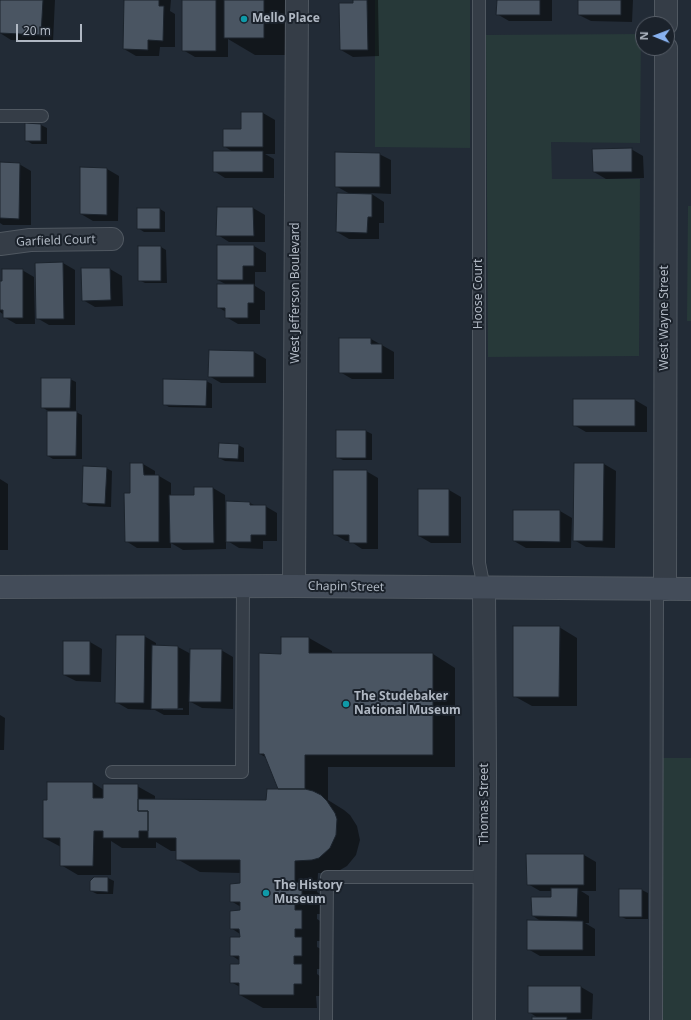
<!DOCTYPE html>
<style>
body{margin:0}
#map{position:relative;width:691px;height:1020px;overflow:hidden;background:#222b36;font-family:"Noto Sans",sans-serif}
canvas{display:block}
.north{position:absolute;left:635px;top:16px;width:40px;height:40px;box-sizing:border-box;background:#1b222b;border:1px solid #575e68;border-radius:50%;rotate:271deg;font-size:11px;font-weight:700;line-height:16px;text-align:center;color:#b0b8c3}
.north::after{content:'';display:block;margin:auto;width:14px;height:18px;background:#88b2f0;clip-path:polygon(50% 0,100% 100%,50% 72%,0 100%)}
.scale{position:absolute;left:16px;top:24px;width:66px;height:18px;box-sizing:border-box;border:2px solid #b0b8c3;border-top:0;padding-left:5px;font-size:12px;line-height:14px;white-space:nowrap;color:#b0b8c3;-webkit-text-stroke:3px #1b222b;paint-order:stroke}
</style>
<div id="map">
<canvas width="691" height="1020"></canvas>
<div class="north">N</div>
<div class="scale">20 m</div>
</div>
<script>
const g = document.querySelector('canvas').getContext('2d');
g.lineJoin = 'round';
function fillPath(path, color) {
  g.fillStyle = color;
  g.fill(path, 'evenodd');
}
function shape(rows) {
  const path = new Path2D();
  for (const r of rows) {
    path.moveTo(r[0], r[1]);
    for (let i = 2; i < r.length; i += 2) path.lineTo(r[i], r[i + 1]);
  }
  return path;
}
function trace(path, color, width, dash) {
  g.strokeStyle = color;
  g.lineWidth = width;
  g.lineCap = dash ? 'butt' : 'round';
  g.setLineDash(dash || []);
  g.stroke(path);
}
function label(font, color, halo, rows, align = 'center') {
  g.font = font + ' "Noto Sans",sans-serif';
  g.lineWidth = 4;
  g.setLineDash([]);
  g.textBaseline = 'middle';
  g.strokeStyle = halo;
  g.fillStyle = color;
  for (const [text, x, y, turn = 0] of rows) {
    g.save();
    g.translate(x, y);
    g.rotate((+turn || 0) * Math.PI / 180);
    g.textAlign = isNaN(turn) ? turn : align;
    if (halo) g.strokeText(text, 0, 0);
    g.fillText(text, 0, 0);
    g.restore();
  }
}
const green = shape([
 [375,0,470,0,470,148,375,147],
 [641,34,640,143,551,142,552,179,640,179,639,356,488,357,486,35],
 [688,206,691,206,691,321,687,321],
 [663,758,691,758,691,1020,663,1020]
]);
const shadow = shape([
 [0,0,55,0,53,41,11,40,0,33],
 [125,0,171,0,170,11,175,14,175,47,160,47,159,56,136,56,124,49],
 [183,0,294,0,294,55,255,55,228,39,228,57,195,57,183,50],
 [354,0,378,0,379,56,353,57,341,50],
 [498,0,552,0,552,21,509,21,497,14],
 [579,0,633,0,632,22,591,21,579,15],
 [242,113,263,113,275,120,275,154,265,154,274,159,274,178,225,178,214,171,233,152,224,146,242,130],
 [41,125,47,128,47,144,32,144,26,140],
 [631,149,643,156,644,178,606,179,594,172],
 [379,154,391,160,391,194,370,193,384,202,384,223,379,223,379,239,349,239,337,232,350,194,336,186],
 [0,163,19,164,31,171,31,225,3,225,0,223],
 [81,169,107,169,119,176,118,221,93,221,81,214],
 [218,208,253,208,265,215,265,242,229,242,218,235],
 [160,209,165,212,165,232,144,232,138,228],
 [254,246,266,253,266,272,255,272,255,286,265,292,265,310,260,310,260,324,238,324,226,317,226,312,218,307,227,285,218,280],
 [161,247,166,250,167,283,145,283,139,280],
 [63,263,75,270,75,325,49,325,37,318],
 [82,269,110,269,122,276,123,306,95,307,83,300],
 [22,270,34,277,35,324,16,324,4,317,4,315,0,312,0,282],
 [371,339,394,352,394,379,352,379,340,372],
 [254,352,266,359,266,383,221,383,209,376],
 [70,379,76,382,76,412,82,415,82,459,53,459,48,456,48,411,42,407],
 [206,381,212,384,212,408,169,407,164,404],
 [635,400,647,407,647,432,586,432,574,425],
 [366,431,372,434,372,460,343,460,337,457],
 [238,445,244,448,244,462,225,461,219,458],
 [143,464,155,471,155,476,159,476,171,483,171,496,195,496,213,488,225,495,226,534,227,534,250,503,256,506,265,506,277,513,277,541,263,541,263,549,239,548,226,540,226,549,183,550,171,543,171,548,137,548,126,541,131,494],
 [604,464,616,471,615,548,586,547,574,540],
 [106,468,112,471,111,507,89,506,83,502],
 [366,471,378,478,378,549,362,549,350,541,346,541,334,534],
 [0,479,8,484,8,550,0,550],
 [449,490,461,497,461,543,431,543,419,536],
 [560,511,572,518,571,548,526,548,514,541],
 [559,627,577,638,577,706,532,706,514,696],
 [144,636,156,643,156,646,178,647,191,654,221,650,233,657,233,709,202,708,189,701,189,715,164,715,155,710,128,709,116,702],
 [163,708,183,708,183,710,163,710],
 [309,638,332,651,332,654,433,654,455,668,455,767,328,767,328,800,344,810,350,815,357,826,360,840,356,855,347,866,335,873,318,873,317,892,325,897,325,914,317,914,317,919,325,924,324,941,317,941,317,947,325,951,324,969,317,969,317,974,324,979,324,996,316,996,317,1008,263,1008,240,995,240,987,231,982,240,965,240,961,231,955,241,938,240,934,231,928,241,911,241,907,231,901,241,884,241,873,200,872,177,859,177,851,171,851,156,842,156,848,122,848,111,841,111,875,78,875,61,865,61,847,44,838,93,783,104,790,137,786,155,796,155,800,267,801,280,790,267,758,260,754,282,655],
 [90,642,102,649,101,682,76,681,64,675],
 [0,715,5,718,4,750,0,750],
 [527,855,584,855,596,862,596,891,581,891,589,896,589,923,585,923,595,929,595,956,540,956,528,949,542,922,533,916,552,898,552,891,540,891,528,884],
 [108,878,114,881,113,894,97,894,91,891],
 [620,890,642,890,648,893,648,919,626,919,620,916],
 [581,987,593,994,592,1019,533,1020,538,1018,529,1012]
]);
const building = shape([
 [0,0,43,0,41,35,0,33,0,0],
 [124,0,159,0,159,6,164,6,163,41,148,40,148,50,123,49,124,0],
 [182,0,216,0,216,51,182,51,182,0],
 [224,0,264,0,264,38,224,38,224,0],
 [353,0,367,0,368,50,340,50,339,3,353,3,353,0],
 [497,0,540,0,540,15,496,15,497,0],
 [578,0,621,0,621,15,578,15,578,0],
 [241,112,263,112,263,147,223,147,223,129,241,129,241,112],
 [25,123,41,124,41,141,25,141,25,123],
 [632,148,632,172,593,172,592,149,632,148],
 [213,151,263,151,263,172,213,172,213,151],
 [335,152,380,153,380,187,335,187,335,152],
 [0,162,20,163,19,219,0,218,0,162],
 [80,167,107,168,107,215,80,214,80,167],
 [337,193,372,194,372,217,368,217,367,233,336,232,337,193],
 [217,207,253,207,254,236,216,236,217,207],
 [137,208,160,208,160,229,137,229,137,208],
 [217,245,254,245,254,266,243,266,243,280,217,280,217,245],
 [138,246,161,246,161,281,138,281,138,246],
 [63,262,64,319,36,319,35,263,63,262],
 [81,268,110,268,111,300,82,301,81,268],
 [2,269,23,269,23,318,3,318,3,310,0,310,0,281,2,281,2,269],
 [217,284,254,284,254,303,248,303,248,318,225,318,225,308,217,308,217,284],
 [339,338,371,338,371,344,382,344,382,373,339,373,339,338],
 [209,350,254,351,254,377,208,377,209,350],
 [41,378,71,378,70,408,41,408,41,378],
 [163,379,207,380,206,406,163,405,163,379],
 [573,399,635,399,635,426,573,426,573,399],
 [47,411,77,411,76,456,47,456,47,411],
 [336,430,366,430,366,458,336,458,336,430],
 [219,443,239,444,238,459,218,458,219,443],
 [130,463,143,463,144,475,159,475,159,542,125,542,124,493,130,493,130,463],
 [574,463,604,463,603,541,573,541,574,463],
 [83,466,107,467,105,504,82,503,83,466],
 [333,470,367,470,367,543,349,543,349,535,333,535,333,470],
 [194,487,213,487,214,543,170,543,169,495,194,495,194,487],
 [418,489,449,489,449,536,418,536,418,489],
 [226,501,250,502,250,505,266,505,266,535,251,535,251,542,226,542,226,501],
 [513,510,560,510,560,542,513,541,513,510],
 [513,626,560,626,559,697,513,697,513,626],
 [116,635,145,635,144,703,115,703,116,635],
 [281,637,309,637,309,653,433,653,433,755,305,755,305,789,278,789,264,754,259,754,259,653,281,654,281,637],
 [63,641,90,641,90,675,63,675,63,641],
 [152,645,178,646,178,709,151,709,152,645],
 [190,649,222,649,221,702,189,702,190,649],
 [47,782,93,782,93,798,103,798,103,784,138,784,138,811,148,811,148,831,139,831,139,838,103,838,103,831,94,831,93,866,60,866,60,838,43,838,43,800,47,800,47,782],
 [267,789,305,789,313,791,321,795,327,801,335,813,337,819,336,835,330,848,319,858,312,860,295,861,295,882,302,883,302,902,295,902,295,910,302,910,302,929,295,929,295,937,302,937,302,956,294,956,294,964,302,964,302,984,294,984,294,995,239,995,239,983,230,983,230,964,239,964,239,956,230,956,230,937,240,937,239,929,230,929,230,911,240,910,240,902,230,902,230,884,240,883,240,860,176,860,176,838,148,838,148,811,138,811,138,799,266,800,267,789],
 [526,854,584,854,584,885,527,885,526,854],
 [94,877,108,877,108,892,90,891,90,881,94,877],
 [551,888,578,888,577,917,532,916,531,897,551,897,551,888],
 [619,889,642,889,642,917,619,917,619,889],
 [527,920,583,921,583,950,527,950,527,920],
 [528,986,581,986,581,1013,528,1013,528,986],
 [532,1017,567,1017,567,1020,532,1020,532,1017]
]);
const lane = shape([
 [479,0,479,563,484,588],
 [0,116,42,116],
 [112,772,242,772,243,587],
 [326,1020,327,877,485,877],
 [656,1020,657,589]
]);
const street = shape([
 [666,24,666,0],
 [0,244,30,240,112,239],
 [294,586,297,0],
 [484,588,485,776,484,1020],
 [665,589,666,48]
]);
const secondary = shape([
 [0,587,294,586,691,589]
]);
const markers = [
 [244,19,4,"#0f9aa8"],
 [346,704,4,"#0f9aa8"],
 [266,893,4,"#0f9aa8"]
];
const poiNames = [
 ["Mello Place",252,19],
 ["The Studebaker",354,697],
 ["National Museum",354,711],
 ["The History",274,886],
 ["Museum",274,900]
];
const streetNames = [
 ["Garfield Court",56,241,-2],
 ["West Jefferson Boulevard",296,293,-90],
 ["Hoose Court",479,294,-90],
 ["West Wayne Street",665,318,-90],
 ["Chapin Street",346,587,1],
 ["Thomas Street",485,804,-90]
];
fillPath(green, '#273939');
fillPath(shadow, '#0007');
fillPath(building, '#4a5562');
trace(building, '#1c242d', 1);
trace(lane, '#505861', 14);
trace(street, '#505861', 24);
trace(secondary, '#505861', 24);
trace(lane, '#353d47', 12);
trace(street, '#353d47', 22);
trace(secondary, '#434c59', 22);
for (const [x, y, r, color] of markers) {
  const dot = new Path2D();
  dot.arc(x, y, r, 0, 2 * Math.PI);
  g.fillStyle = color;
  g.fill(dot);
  trace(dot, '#1b222b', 1.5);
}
label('bold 12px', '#b0b8c3', '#1b222b', poiNames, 'left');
label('12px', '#b0b8c3', '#1b222b', streetNames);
</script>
